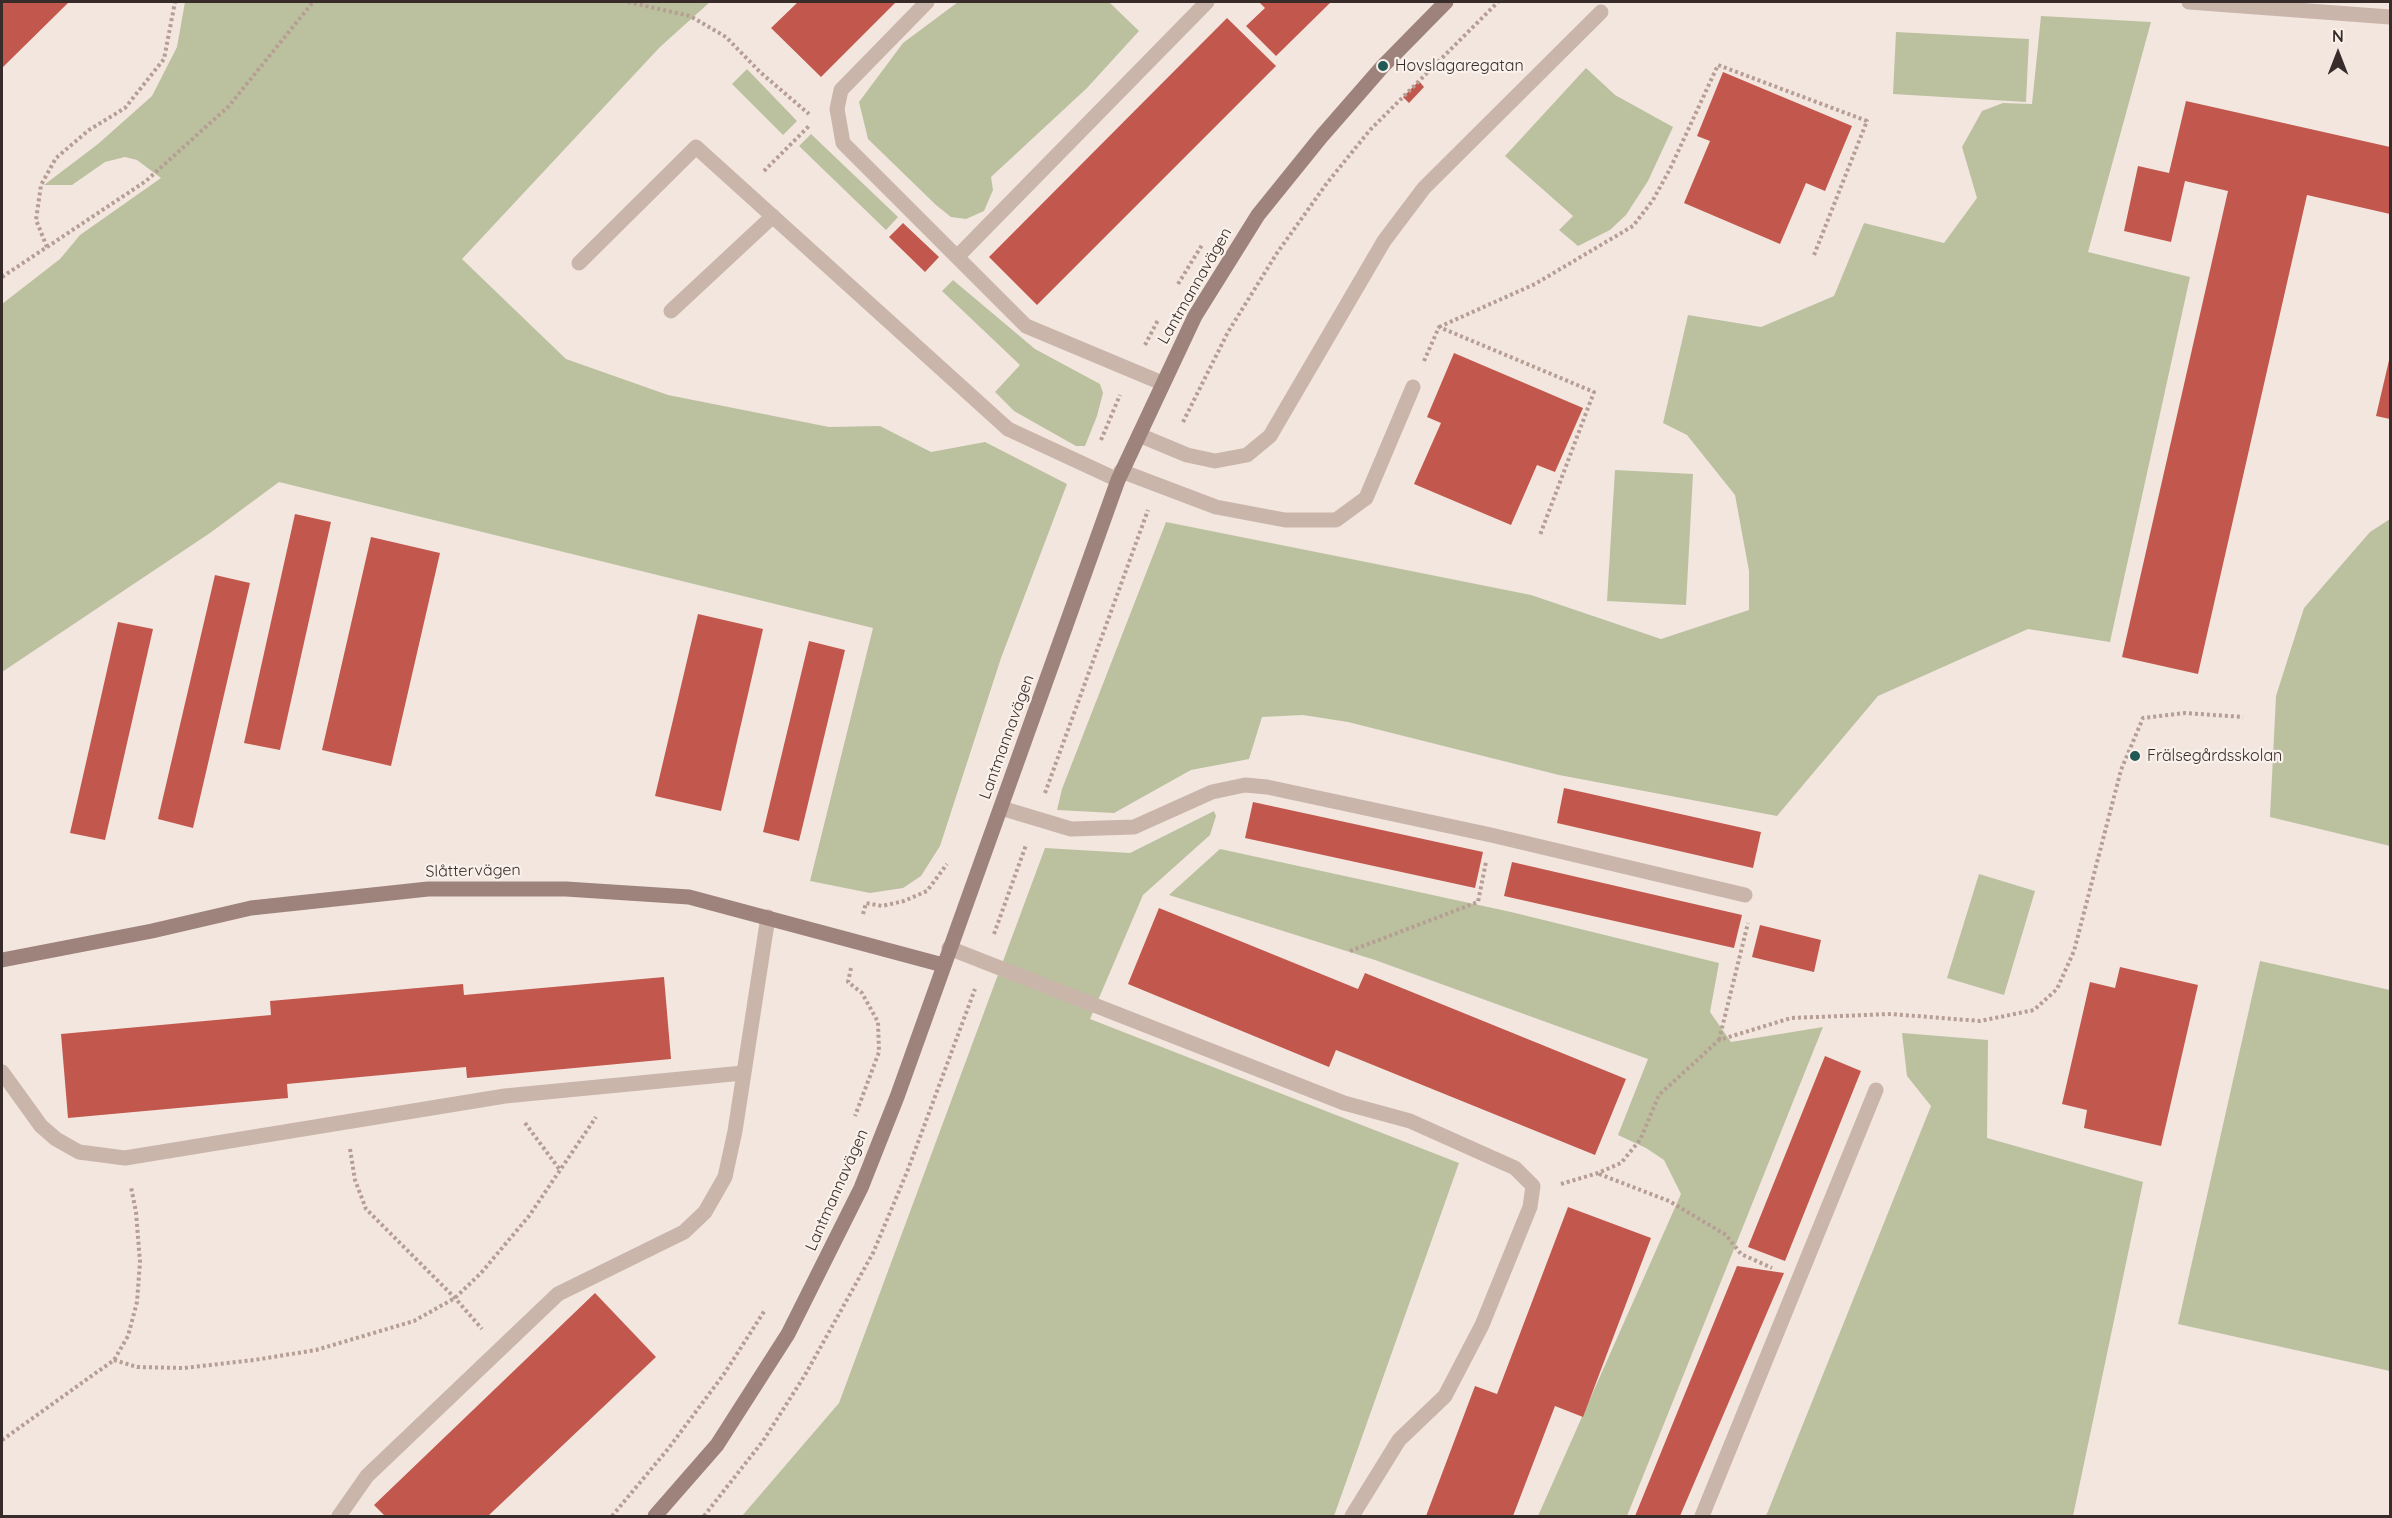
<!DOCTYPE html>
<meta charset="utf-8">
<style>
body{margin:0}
#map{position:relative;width:2392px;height:1518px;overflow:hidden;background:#f2e6df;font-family:Quicksand,sans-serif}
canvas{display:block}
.frame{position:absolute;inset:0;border:3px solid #382c2a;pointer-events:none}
.north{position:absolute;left:2308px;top:24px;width:60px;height:60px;-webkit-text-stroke:4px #faf1eb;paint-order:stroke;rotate:0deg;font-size:16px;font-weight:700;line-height:24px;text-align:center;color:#382c2a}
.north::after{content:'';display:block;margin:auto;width:21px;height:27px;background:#382c2a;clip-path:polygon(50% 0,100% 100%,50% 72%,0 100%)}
</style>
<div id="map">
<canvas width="2392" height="1518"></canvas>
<div class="frame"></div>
<div class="north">N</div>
</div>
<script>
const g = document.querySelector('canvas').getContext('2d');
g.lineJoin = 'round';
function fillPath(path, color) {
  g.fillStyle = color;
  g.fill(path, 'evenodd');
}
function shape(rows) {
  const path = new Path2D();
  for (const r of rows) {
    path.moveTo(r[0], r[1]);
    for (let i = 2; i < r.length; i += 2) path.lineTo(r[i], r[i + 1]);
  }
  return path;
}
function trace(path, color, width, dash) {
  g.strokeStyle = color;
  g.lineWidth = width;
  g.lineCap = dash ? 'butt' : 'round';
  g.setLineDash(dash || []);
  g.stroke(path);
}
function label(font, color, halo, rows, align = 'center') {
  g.font = font + ' Quicksand,sans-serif';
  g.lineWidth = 4.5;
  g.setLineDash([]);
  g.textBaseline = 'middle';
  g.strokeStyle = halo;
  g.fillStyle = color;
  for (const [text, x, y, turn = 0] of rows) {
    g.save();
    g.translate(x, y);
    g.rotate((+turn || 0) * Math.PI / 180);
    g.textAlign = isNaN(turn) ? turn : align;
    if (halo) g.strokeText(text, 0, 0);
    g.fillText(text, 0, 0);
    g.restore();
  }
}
const green = shape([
 [185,2,710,2,660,47,462,259,566,359,668,395,829,427,880,426,931,452,985,442,1067,484,1001,658,940,846,921,876,903,888,870,893,810,881,873,628,279,482,210,533,2,672,2,304,60,259,80,235,161,178,137,160,125,157,105,162,72,185,44,185,98,144,152,96,177,47],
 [958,2,1109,2,1139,31,1087,88,991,177,993,190,984,211,966,219,951,217,936,205,868,139,859,102,903,43],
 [2041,16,2151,22,2088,252,2190,277,2110,642,2028,629,1878,696,1777,816,1559,775,1348,722,1303,715,1262,717,1249,759,1191,770,1114,813,1057,810,1062,789,1166,522,1531,595,1661,639,1749,610,1749,571,1735,495,1687,435,1663,423,1688,315,1761,327,1834,296,1864,223,1944,243,1977,198,1962,147,1982,111,2003,103,2032,104],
 [1896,32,2029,39,2026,102,1893,94],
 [1586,68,1615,95,1673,127,1648,181,1626,215,1610,230,1578,246,1559,230,1573,216,1505,156],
 [747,69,797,121,783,135,732,84],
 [811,134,898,217,886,230,799,146],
 [953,280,1035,349,1100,384,1103,393,1097,416,1085,446,1076,446,1014,411,995,392,1020,365,942,291],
 [1615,470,1693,474,1686,605,1607,601],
 [2390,519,2390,846,2270,817,2276,696,2304,608,2370,532],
 [1214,811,1216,816,1210,835,1143,895,1090,1019,1459,1163,1334,1516,742,1516,839,1403,1045,848,1130,853],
 [1220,849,1511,912,1719,963,1710,1012,1731,1042,1823,1027,1627,1516,1538,1516,1681,1194,1664,1160,1646,1148,1618,1135,1648,1059,1375,960,1169,895],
 [1979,874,2035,891,2004,995,1947,978],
 [2260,961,2390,990,2390,1371,2178,1324],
 [1902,1033,1988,1040,1987,1138,2143,1182,2073,1516,1766,1516,1931,1106,1907,1076]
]);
const building = shape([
 [2,2,69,2,3,67],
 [798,2,896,2,821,77,771,28],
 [1259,2,1331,2,1276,56,1246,26,1265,8],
 [1227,18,1276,66,1037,305,989,257],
 [1723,72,1852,126,1825,191,1806,183,1780,244,1684,203,1710,141,1697,136],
 [1419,81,1424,87,1409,103,1403,97],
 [2186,101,2390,147,2390,214,2307,195,2198,674,2122,657,2228,191,2185,181,2171,242,2124,231,2138,166,2169,173],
 [903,223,939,257,925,272,889,237],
 [1454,353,1583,408,1555,472,1537,465,1511,525,1414,484,1441,423,1427,417],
 [2390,356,2390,419,2376,416],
 [295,514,331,522,280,750,244,743],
 [371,537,440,553,391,766,322,750],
 [215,575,250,583,193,828,158,819],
 [698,614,763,629,721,811,655,796],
 [118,622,153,629,105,840,70,833],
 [809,641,845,650,799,841,763,832],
 [1564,788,1761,832,1753,868,1557,823],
 [1253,802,1483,852,1475,888,1245,838],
 [1512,862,1742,915,1734,948,1504,896],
 [1159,908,1358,989,1365,973,1626,1079,1595,1155,1336,1050,1329,1067,1128,984],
 [1760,925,1821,940,1814,972,1752,957],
 [2120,967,2198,985,2161,1146,2084,1128,2087,1110,2062,1104,2090,982,2115,988],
 [664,977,671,1059,467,1078,466,1067,287,1084,288,1098,68,1118,61,1034,271,1015,270,1001,463,984,464,995],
 [1825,1056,1861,1071,1785,1261,1748,1247],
 [1568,1207,1651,1238,1583,1417,1555,1406,1513,1516,1426,1516,1475,1386,1497,1394],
 [1737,1266,1784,1273,1680,1516,1635,1516],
 [595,1293,656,1357,488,1516,385,1516,374,1505]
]);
const path = shape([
 [628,2,690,16,726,37,760,72,809,114],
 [764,171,810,125],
 [47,247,36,220,41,185,56,158,89,130,125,108,164,59,175,2],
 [2,277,146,181,229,106,313,2],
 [1178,284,1202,245],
 [1439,327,1535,284,1633,226,1653,200,1670,169,1718,65,1867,121,1814,255],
 [1145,345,1158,320],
 [1424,361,1439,327,1594,392,1540,535],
 [1183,422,1228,332,1277,253,1327,183,1370,130,1498,2],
 [1101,440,1120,395],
 [1045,793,1148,510],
 [863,914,866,903,882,906,904,901,927,891,947,864],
 [994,934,1026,845],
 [1350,951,1478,902,1486,862],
 [851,968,848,982,862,993,878,1022,879,1052,855,1116],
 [1719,1040,1748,923],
 [525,1123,560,1170],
 [350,1149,355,1180,366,1209,455,1298,482,1329],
 [1599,1174,1669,1201,1726,1235,1741,1254,1772,1268],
 [1561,1184,1598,1173,1621,1163,1640,1140,1659,1095,1719,1040,1791,1018,1891,1014,1980,1021,2034,1010,2057,989,2074,951,2121,770,2143,718,2185,713,2243,717],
 [114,1360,137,1367,184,1368,254,1360,316,1350,414,1321,455,1298,481,1273,529,1216,596,1117],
 [2,1440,114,1360,128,1336,137,1302,140,1262,136,1212,131,1187],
 [612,1516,668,1449,724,1374,765,1310],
 [704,1516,763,1441,805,1375,873,1253,907,1172,975,989]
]);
const lane = shape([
 [927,2,841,90,837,109,843,143,1026,326,1162,383],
 [957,257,1207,2],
 [579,263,696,147,1008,429,1118,480],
 [671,311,773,216],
 [1139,435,1187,455,1215,461,1247,455,1270,436,1384,241,1424,188,1601,12],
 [1121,471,1216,507,1285,520,1336,520,1366,498,1413,387],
 [1001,808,1071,829,1134,827,1212,792,1245,785,1267,787,1491,835,1745,895],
 [949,948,1344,1103,1410,1121,1515,1168,1533,1186,1530,1207,1482,1325,1445,1396,1399,1440,1352,1516],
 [2,1072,41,1126,56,1139,79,1152,125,1158,505,1096,743,1073],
 [339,1516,367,1476,558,1294,684,1232,705,1212,725,1177,735,1131,768,917],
 [1702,1516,1876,1090]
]);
const street = shape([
 [2189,2,2390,17]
]);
const secondary = shape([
 [2,960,152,931,251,908,428,889,566,889,689,897,943,965],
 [655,1516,717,1445,788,1334,861,1188,897,1097,1118,480,1195,316,1258,215,1321,137,1383,66,1446,2]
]);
const markers = [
 [1383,66,6,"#215954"],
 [2135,756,6,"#215954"]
];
const poiNames = [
 ["Hovslagaregatan",1395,66],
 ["Frälsegårdsskolan",2147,756]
];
const streetNames = [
 ["Lantmannavägen",1195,286,-60],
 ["Lantmannavägen",1007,737,-70],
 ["Slåttervägen",473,871,-1],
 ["Lantmannavägen",837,1190,-66]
];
fillPath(green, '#bbc19f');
fillPath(building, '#c2584d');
trace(path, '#b69e95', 4, [3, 3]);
trace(lane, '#cab5ab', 15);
trace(street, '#cab5ab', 15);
trace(secondary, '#9e837c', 15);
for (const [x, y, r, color] of markers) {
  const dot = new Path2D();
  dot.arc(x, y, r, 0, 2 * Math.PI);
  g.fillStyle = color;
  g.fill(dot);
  trace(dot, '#faf1eb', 2);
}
label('16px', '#382c2a', '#faf1eb', poiNames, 'left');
label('16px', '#382c2a', '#faf1eb', streetNames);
</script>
